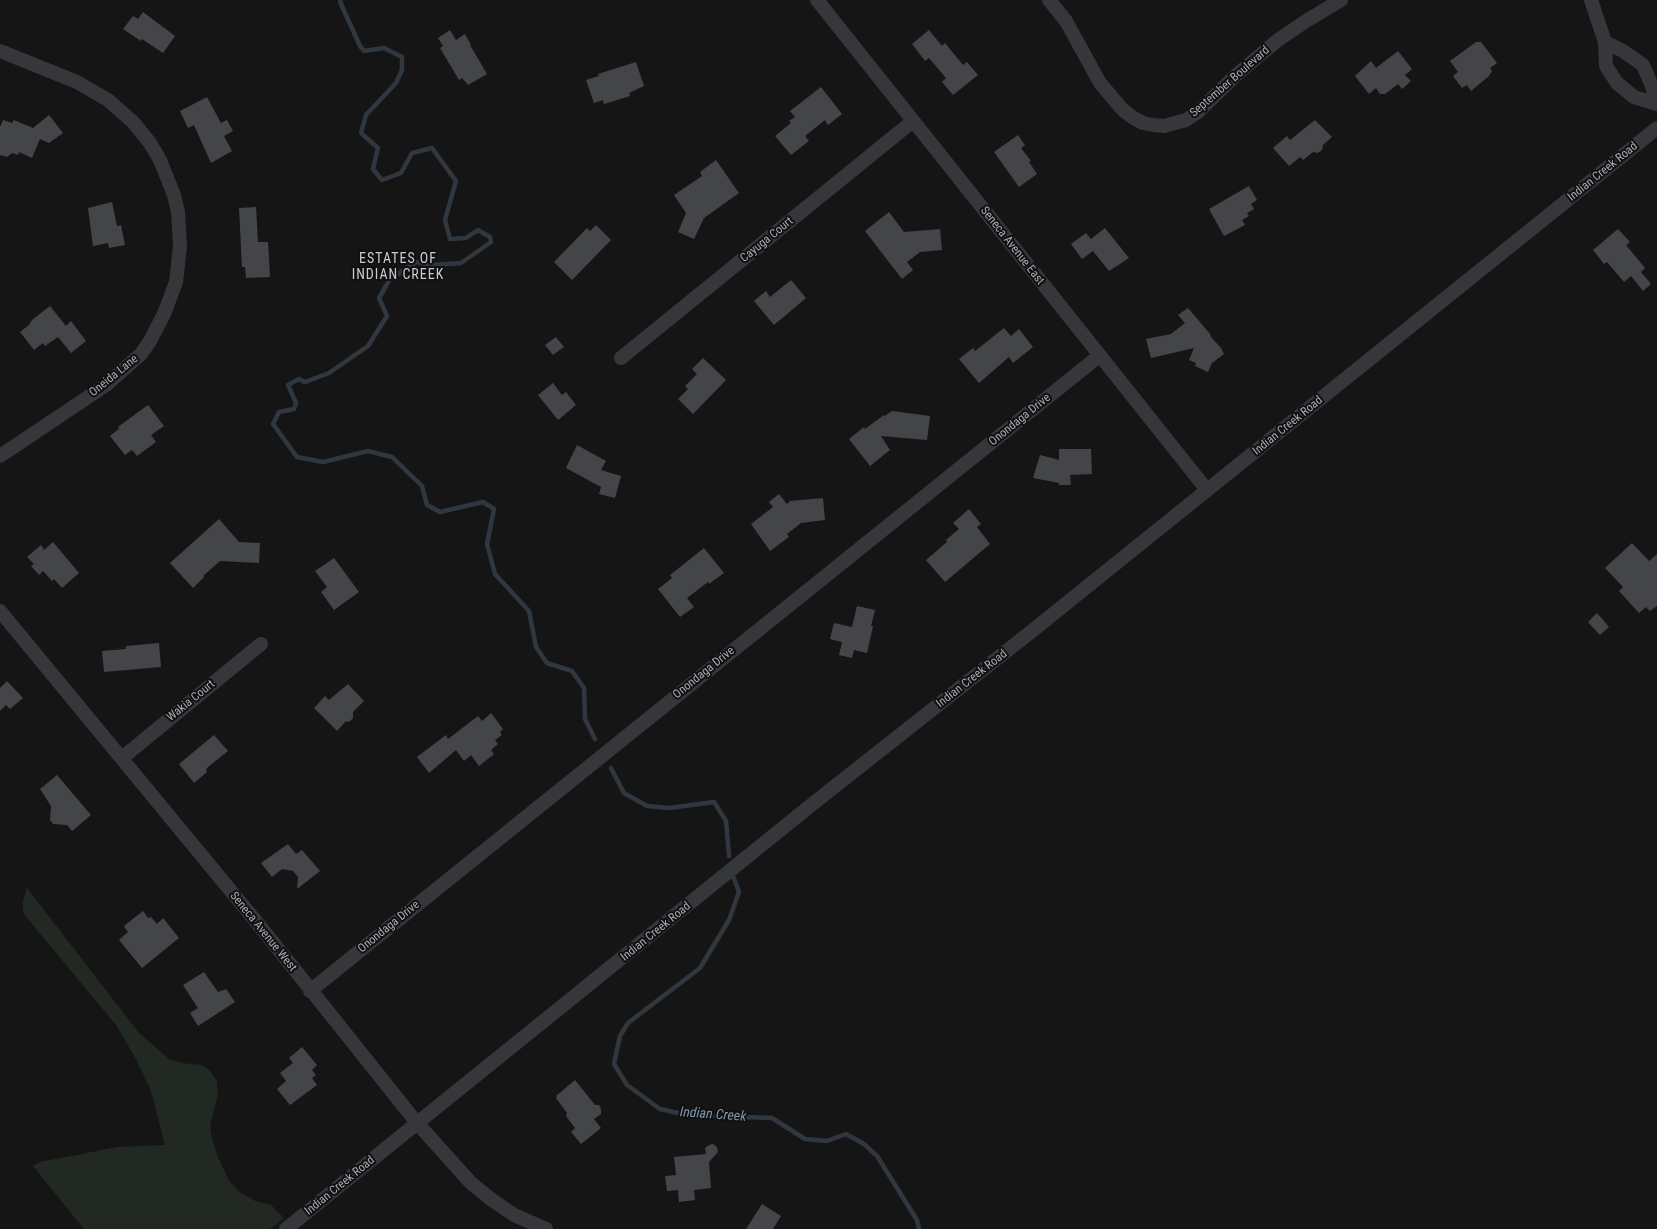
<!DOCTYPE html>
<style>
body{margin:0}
canvas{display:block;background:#151516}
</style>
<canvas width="1657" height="1229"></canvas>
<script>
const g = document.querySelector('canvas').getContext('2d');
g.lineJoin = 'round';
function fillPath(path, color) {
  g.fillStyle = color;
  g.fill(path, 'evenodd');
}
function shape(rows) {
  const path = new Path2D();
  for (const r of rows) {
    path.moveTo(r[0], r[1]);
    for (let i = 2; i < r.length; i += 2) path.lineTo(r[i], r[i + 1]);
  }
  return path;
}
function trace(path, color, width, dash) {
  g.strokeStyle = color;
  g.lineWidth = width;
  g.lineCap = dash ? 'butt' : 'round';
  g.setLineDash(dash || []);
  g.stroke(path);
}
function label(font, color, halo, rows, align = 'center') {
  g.font = font + ' "Roboto Condensed",sans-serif';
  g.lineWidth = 4;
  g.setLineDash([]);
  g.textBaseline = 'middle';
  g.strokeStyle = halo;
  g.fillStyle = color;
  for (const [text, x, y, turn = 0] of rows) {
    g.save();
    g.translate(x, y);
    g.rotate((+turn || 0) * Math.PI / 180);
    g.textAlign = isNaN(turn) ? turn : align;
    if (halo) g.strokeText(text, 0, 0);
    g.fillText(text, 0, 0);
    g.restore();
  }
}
const green = shape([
 [27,888,139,1033,169,1059,181,1063,202,1065,211,1072,217,1081,218,1095,210,1125,212,1139,217,1155,229,1181,240,1192,255,1201,271,1205,284,1218,270,1229,84,1229,33,1166,40,1162,118,1147,165,1145,151,1091,136,1059,116,1025,23,913,23,901]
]);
const stream = shape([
 [340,0,341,4,360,46,364,51,384,48,402,57,402,70,396,83,366,115,361,133,378,148,373,169,377,174,382,180,401,173,412,153,432,148,456,181,445,220,450,239,466,238,478,230,490,237,491,242,461,263,432,265,416,262,390,279,379,298,387,316,368,346,329,373,305,382,299,379,288,385,296,403,294,409,279,412,273,424,297,457,323,462,368,451,392,457,422,486,427,505,440,512,483,502,494,509,487,544,495,574,529,611,536,647,547,663,572,671,584,688,585,719,595,739],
 [611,768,624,793,647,806,669,808,714,802,726,821,729,856],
 [734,878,739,892,729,920,700,968,628,1023,620,1036,614,1064,627,1085,660,1109,687,1115,772,1118,805,1139,827,1141,846,1134,864,1144,877,1156,917,1220,919,1229]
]);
const building = shape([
 [143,12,175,36,163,53,142,39,141,41,123,29,133,16,138,19],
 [450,30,456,40,465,34,471,45,470,45,487,74,468,85,462,78,459,80,440,48,443,46,438,38],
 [929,30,942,46,945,43,963,65,967,62,978,75,953,95,942,82,946,78,929,58,925,61,912,44],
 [1476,42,1481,42,1497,63,1490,68,1492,71,1489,76,1471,91,1467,85,1462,88,1453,76,1458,72,1450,61],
 [1398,51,1412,69,1405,75,1411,81,1402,89,1398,84,1385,94,1380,94,1376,88,1369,94,1355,76,1371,61,1376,68],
 [636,62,644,86,629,93,630,96,604,104,603,100,594,103,586,80,599,76,598,74],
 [821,87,842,114,828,125,825,120,805,136,809,141,791,155,775,136,791,123,789,121,795,117,790,111],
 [207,97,221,123,227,120,233,131,224,136,232,151,211,163,194,125,188,128,180,111],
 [49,115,63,133,49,143,40,139,32,158,19,152,18,155,12,153,7,157,0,155,0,127,3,120,12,123,14,120,33,128],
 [1315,120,1332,137,1323,145,1322,150,1318,153,1313,152,1303,160,1300,157,1289,166,1273,148,1287,136,1290,140],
 [1018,135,1025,145,1021,148,1031,161,1029,162,1037,174,1019,187,994,152],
 [716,160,739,193,704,218,694,239,678,232,686,213,674,195,702,176,700,172],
 [1249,186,1257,200,1251,204,1254,209,1247,213,1249,216,1242,220,1245,225,1224,236,1209,209],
 [112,202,117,226,121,225,125,245,109,248,108,243,93,246,88,208],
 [256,207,258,242,268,242,270,277,246,278,245,267,242,267,239,208],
 [889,212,904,232,940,229,942,250,920,252,907,262,913,270,902,279,865,231],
 [596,225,611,240,572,280,554,262,587,228,590,231],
 [1105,228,1129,258,1109,271,1093,251,1082,259,1071,244,1086,233,1091,239],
 [1618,229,1630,242,1626,245,1645,268,1641,272,1651,284,1643,291,1631,276,1624,282,1607,262,1604,264,1593,250],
 [791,280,806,298,774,325,754,301,766,291,770,297],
 [50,306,66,326,71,321,86,341,71,353,58,337,45,346,43,343,34,350,20,332,29,325,32,320],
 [1188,308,1210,334,1211,337,1221,348,1224,354,1212,363,1208,372,1195,366,1196,363,1189,360,1194,348,1151,358,1146,339,1171,334,1185,323,1178,315],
 [1004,328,1011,336,1019,329,1033,347,1013,363,1009,357,979,383,959,359,973,348,975,351],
 [556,337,564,347,553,355,545,345],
 [703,358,726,380,693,414,678,399,688,389,685,386,697,374,692,369],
 [553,383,562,395,566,392,576,405,558,420,538,395],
 [148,405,164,426,151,435,156,442,137,456,132,450,125,455,110,436,119,429,118,427],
 [892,411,930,416,927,440,881,436,890,450,870,466,849,439,864,427,865,429,884,415,885,416],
 [577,445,606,461,601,470,621,476,615,498,599,494,601,487,566,468],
 [1059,449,1091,449,1092,474,1070,475,1071,485,1059,485,1059,483,1033,478,1040,455,1059,460],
 [779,494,787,504,790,501,823,498,825,520,801,523,787,534,789,537,770,551,751,524,773,507,769,502],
 [969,509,981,524,977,527,990,544,945,582,926,560,947,542,946,540,959,529,953,523],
 [219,519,239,542,260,543,259,563,220,561,203,576,204,577,193,588,170,563],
 [53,542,79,573,62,588,54,579,52,581,43,571,39,575,31,566,34,564,27,557,41,545,44,550],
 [1632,543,1649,561,1657,554,1657,606,1650,611,1646,607,1639,613,1619,591,1623,587,1605,568],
 [704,548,724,573,709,584,708,582,687,598,694,607,680,617,658,589,672,578,670,575],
 [334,558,359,592,334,610,321,592,327,587,315,571],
 [857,606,875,610,871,626,873,626,867,653,854,650,852,658,839,655,842,642,830,639,834,623,852,627],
 [1597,613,1609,627,1600,635,1588,622],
 [159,643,161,667,104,672,102,651,126,649,126,646],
 [7,681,23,698,10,709,6,705,0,711,0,688],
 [348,684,364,701,353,712,353,718,349,722,346,721,337,731,314,708,325,696,329,700],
 [491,713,503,729,500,732,502,735,495,740,498,744,491,750,494,754,479,766,471,755,464,761,456,750,429,773,417,757,446,735,448,739,478,716,482,721],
 [214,735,228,751,208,767,206,770,207,772,194,783,179,764],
 [57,775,91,815,72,831,67,825,53,824,50,820,51,806,40,789],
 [288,844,296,854,302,850,320,871,297,889,298,877,293,871,282,869,272,877,261,863],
 [143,911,148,918,151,917,157,924,163,918,179,938,142,968,119,940,128,932,124,926],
 [204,972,218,992,226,989,235,1002,198,1026,190,1013,198,1008,183,985],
 [302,1047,317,1065,312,1070,316,1075,312,1078,317,1085,290,1105,277,1089,286,1081,280,1073,293,1063,289,1058],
 [575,1080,595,1105,599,1105,601,1109,601,1114,594,1119,601,1128,581,1144,571,1132,575,1128,566,1116,567,1113,556,1098,557,1097,556,1096],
 [713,1144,717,1147,718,1152,709,1162,711,1188,694,1190,695,1200,679,1202,678,1190,667,1191,665,1176,676,1175,674,1157,706,1154,705,1148,709,1145],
 [762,1204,781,1216,773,1229,746,1229]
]);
const street = shape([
 [817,0,1207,490],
 [1049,0,1066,21,1100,83,1122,109,1132,117,1143,123,1153,125,1164,126,1186,120,1198,112,1235,76,1278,40,1306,21,1341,0],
 [1591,0,1605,42,1606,66,1617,83,1634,97,1657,104],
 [1605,42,1623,51,1643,65,1652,86,1656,103],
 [0,51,77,82,108,100,133,122,150,143,160,160,174,195,178,212,180,246,176,282,164,314,150,341,141,354,106,385,0,456],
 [621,358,913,121],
 [0,611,259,925,417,1123,471,1183,492,1200,514,1215,546,1229],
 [122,758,261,644],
 [310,991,1099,356],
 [286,1229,815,802,1037,627,1657,128]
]);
const streetNames = [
 ["September Boulevard",1230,82,-41],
 ["Indian Creek Road",1603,172,-39],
 ["Cayuga Court",767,240,-39],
 ["Seneca Avenue East",1012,246,52],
 ["Oneida Lane",114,376,-39],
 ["Onondaga Drive",1020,420,-39],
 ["Indian Creek Road",1288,426,-39],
 ["Onondaga Drive",704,673,-39],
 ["Indian Creek Road",972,679,-38],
 ["Wakia Court",191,701,-39],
 ["Onondaga Drive",389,927,-39],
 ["Seneca Avenue West",263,932,51],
 ["Indian Creek Road",656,932,-39],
 ["Indian Creek Road",340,1186,-39]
];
const neighbourhoodNames = [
 ["ESTATES OF",398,259],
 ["INDIAN CREEK",398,275]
];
const waterNames = [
 ["Indian Creek",713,1115,4]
];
fillPath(green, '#222822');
trace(stream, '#30373e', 4.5);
fillPath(building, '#444549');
trace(street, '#36373b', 14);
label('12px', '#a8acb5', '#101011', streetNames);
g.letterSpacing = '1px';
label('14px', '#c9cbd2', '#101011', neighbourhoodNames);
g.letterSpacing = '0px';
label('italic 14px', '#8499ac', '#101011', waterNames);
</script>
